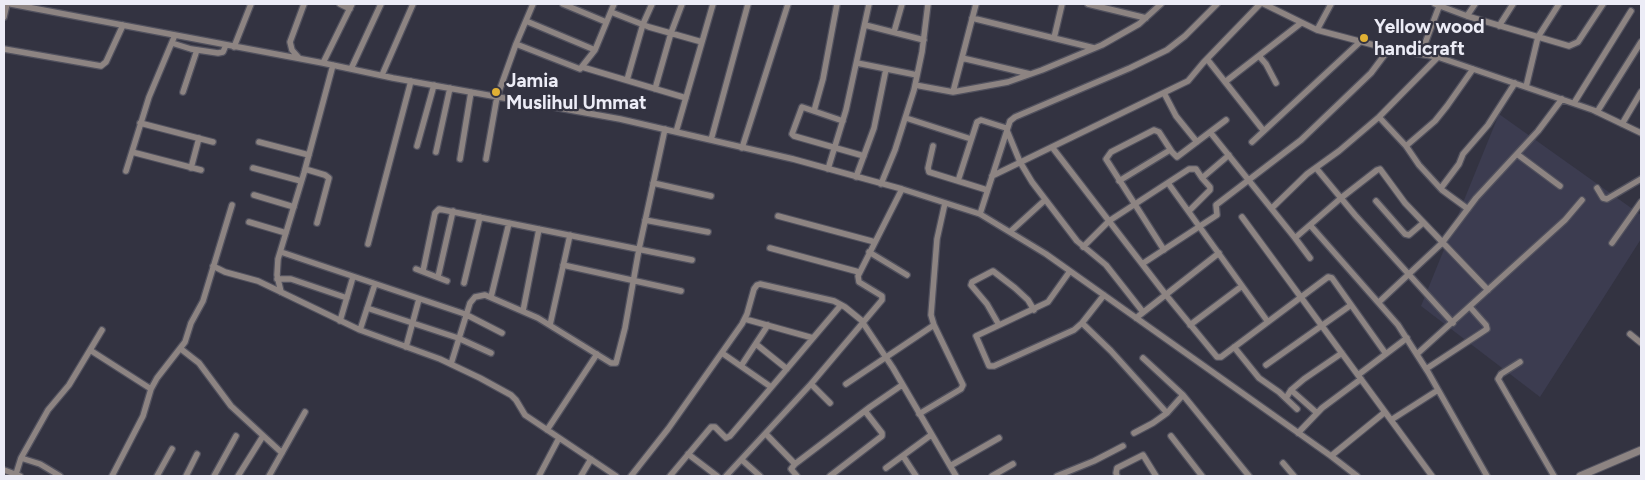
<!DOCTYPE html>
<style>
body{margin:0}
#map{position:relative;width:1645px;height:480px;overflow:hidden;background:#333341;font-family:Figtree,sans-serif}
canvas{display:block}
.frame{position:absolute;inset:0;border:5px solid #ececf6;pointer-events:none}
</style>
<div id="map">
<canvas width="1645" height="480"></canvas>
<div class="frame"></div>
</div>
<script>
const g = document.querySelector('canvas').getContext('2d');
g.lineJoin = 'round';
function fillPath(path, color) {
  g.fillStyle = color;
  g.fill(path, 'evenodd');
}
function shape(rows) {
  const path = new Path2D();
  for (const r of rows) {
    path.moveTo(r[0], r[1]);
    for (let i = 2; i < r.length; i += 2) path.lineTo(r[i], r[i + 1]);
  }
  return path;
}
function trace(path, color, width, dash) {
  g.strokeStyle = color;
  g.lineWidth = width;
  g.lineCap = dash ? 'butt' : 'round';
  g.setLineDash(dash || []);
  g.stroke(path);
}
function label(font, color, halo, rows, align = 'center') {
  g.font = font + ' Figtree,sans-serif';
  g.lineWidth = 4.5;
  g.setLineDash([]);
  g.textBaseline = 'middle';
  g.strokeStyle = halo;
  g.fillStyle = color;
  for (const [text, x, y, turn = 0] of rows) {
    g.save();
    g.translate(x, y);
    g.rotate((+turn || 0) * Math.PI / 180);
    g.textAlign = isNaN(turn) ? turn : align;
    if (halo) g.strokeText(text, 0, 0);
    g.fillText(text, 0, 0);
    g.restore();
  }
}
const built = shape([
 [1499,114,1641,215,1641,239,1540,397,1421,306]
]);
const minor = shape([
 [11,4,323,63,393,78,620,119,793,159,902,189,980,214,1046,254,1331,456,1357,476],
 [340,4,350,9],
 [563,4,606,22],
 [1088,4,1146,18],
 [1264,4,1317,30,1389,49,1438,57,1593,110,1641,133],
 [1435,4,1467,16,1569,46,1578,42,1603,4],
 [611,12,649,27,702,42],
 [1467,16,1475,4],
 [4,17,7,4],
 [972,18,1094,48],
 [526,21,595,50],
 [865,25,924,40],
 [1499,26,1513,4],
 [1317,30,1331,4],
 [894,32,902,4],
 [1054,38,1062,4],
 [172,43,191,49,218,53,223,52,226,45],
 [516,44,580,69,595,50,614,4],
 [234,47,251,4],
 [4,49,101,66,106,62,123,25],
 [1421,54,1440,4],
 [1259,56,1266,64,1276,83],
 [299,58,292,50,290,42,304,4],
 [962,58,1030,74],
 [1207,59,1263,130],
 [323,63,352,4],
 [857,63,917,75],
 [582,67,686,98],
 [351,69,381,4],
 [382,75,413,4],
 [627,80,643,24,652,4],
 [1225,82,1301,23],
 [915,85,953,92,1008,82,1042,70,1102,45,1139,24,1161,4],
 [1526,87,1538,37,1559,4],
 [655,89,671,33,682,4],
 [183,92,197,50],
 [953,92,976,4],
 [1164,93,1176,116,1197,142],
 [1574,103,1631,11],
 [814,111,823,79,837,4],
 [1597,112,1641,42],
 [1379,117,1406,146,1419,165,1442,190,1468,209],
 [906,118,971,139],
 [843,121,802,107,792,134,794,136,864,156],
 [140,123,213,142],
 [1622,124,1641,92],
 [676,132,713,4],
 [1210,132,1226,120],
 [711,140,748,4],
 [259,142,309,155],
 [1252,142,1361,41],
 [417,146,434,85],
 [933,146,928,168,929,172,987,190],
 [1406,146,1435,121,1447,106,1473,69],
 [1052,147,1166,295,1217,357,1221,357,1328,277,1332,278,1386,354],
 [742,148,788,4],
 [132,152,201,170],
 [436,152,450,88],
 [1517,154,1560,186],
 [460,159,471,92],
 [486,159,497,97,516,44,533,4],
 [191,168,199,138],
 [253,168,301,181],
 [1316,168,1355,215,1453,323],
 [305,169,325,175,329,178,317,223],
 [828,169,846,110,869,4],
 [126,171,149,97,175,35],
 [992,176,1188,81,1203,63,1260,4],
 [856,177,874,128,886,69],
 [958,181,977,122,981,120,1006,128,1020,162,1032,182,1077,241,1106,265,1143,312],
 [1119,181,1170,150],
 [653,183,711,196],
 [1168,183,1268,322],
 [881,184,895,150,914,90,922,52,928,4],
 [1441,188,1459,164,1463,154,1488,125,1515,83],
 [1597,188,1603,198,1607,199,1641,179],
 [254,195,294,207],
 [1376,201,1405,234,1409,235,1423,223],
 [1272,208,1307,174,1339,151,1379,117,1438,57],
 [1189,211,1210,190,1210,187,1202,178],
 [980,214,1010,121,1015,117,1130,68,1167,50,1185,36,1217,4],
 [778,216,875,242],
 [1242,217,1432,476],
 [645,220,708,232],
 [249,222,286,233],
 [1310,225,1398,325,1428,372,1487,476],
 [1011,231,1045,200],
 [1295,238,1310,258],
 [1612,243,1641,202],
 [368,244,411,81],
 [1083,247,1109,221,1189,169,1196,169,1202,178,1229,155],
 [770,248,859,272],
 [1164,250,1106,159,1111,152,1154,130,1159,132,1172,152,1177,157,1210,132,1295,238,1341,198,1377,170,1380,169,1405,203,1488,290],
 [281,252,465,314,502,333],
 [869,252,907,275],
 [1142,264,1217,215,1216,205,1301,140,1371,73,1389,49],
 [563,265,681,291],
 [213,266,225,272,258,281,360,330,440,359,480,378,511,395,516,400,525,415,616,476],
 [416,269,447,281],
 [423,271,435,213,439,209,692,260],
 [1070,271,1048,302,976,336,989,366,994,366,1074,330,1082,323,1104,295],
 [438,277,453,211],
 [277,279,291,279,347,298],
 [464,283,480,217],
 [281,292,277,275,278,259,304,173,333,65],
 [491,297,509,223],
 [1379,302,1442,243,1476,198,1538,131,1562,99],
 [367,308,458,338,491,353],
 [523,311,539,229],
 [1136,318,1219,253],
 [745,319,813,338],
 [340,321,353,277],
 [1082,323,1111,351,1167,413],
 [550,325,570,235],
 [999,325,987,304,971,285,972,282,993,271,1015,288,1028,300,1034,310],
 [1190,325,1242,286],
 [360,330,375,284],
 [1630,334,1641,343],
 [756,344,787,369],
 [406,347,419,299],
 [1234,347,1259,378,1279,392,1297,409],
 [181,349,199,363,231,406,282,453],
 [90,350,151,389],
 [722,353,771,387],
 [1417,354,1565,220,1582,200],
 [1143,358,1183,395,1249,476],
 [1520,362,1501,374,1498,379,1554,476],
 [451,364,470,303,475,297,485,295,538,318,611,363,616,363,625,328,639,249,665,129],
 [1266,365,1351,305],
 [741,366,768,325],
 [1426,369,1487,329,1486,325,1470,307],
 [1358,375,1407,338],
 [811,384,830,403],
 [846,384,934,325],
 [1291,390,1317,413],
 [1286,398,1291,390,1304,379,1342,353],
 [919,414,961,389,963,385,934,325,931,315,937,239,945,203],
 [1391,420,1438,390],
 [547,430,597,354],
 [1134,433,1153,423,1167,413,1183,395],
 [1298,433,1322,408,1361,379],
 [766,434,795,464,791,469,797,476],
 [1171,436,1202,476],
 [688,454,717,476],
 [903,456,916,476],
 [1331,456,1385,412],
 [21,458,40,464,60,476],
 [742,460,760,476],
 [1283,463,1294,476],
 [795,464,870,407,902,385],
 [950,466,999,438],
 [886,468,931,435],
 [4,470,20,476],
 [16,474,21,458,48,410,69,385,102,330],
 [112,476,143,416,151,389,157,378,185,342,191,323,203,301,232,205],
 [157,476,172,449],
 [186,476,197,454],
 [214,476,236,436],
 [238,476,263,436],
 [269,476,305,412],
 [539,476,559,438],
 [581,476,591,459],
 [631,476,668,429,742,324,747,314,754,289,757,285,760,284,834,301,845,307,861,320,893,368,956,476],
 [670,476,711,427,715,427,726,438,730,436,841,305],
 [726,476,811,384,882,300,882,296,859,282,858,276,902,189],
 [830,476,882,436,882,433,865,411],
 [992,476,1013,464],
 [1057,476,1094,461,1123,446],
 [1117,476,1116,473,1117,468,1143,455,1156,476]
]);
const tertiary = shape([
 [1580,476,1641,450]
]);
const markers = [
 [1364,38,5,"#e0b034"],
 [496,92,5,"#e0b034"]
];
const poiNames = [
 ["Yellow wood",1374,27],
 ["handicraft",1374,49],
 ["Jamia",506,81],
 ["Muslihul Ummat",506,103]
];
fillPath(built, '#3c3c50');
trace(minor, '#51515e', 8);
trace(tertiary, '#51515e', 9);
trace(minor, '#8d8482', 5.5);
trace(tertiary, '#8d8482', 7);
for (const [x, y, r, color] of markers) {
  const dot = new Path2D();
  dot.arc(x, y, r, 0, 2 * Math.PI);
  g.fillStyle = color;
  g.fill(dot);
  trace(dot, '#333341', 2);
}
label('bold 19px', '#ececf6', '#333341', poiNames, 'left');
</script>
